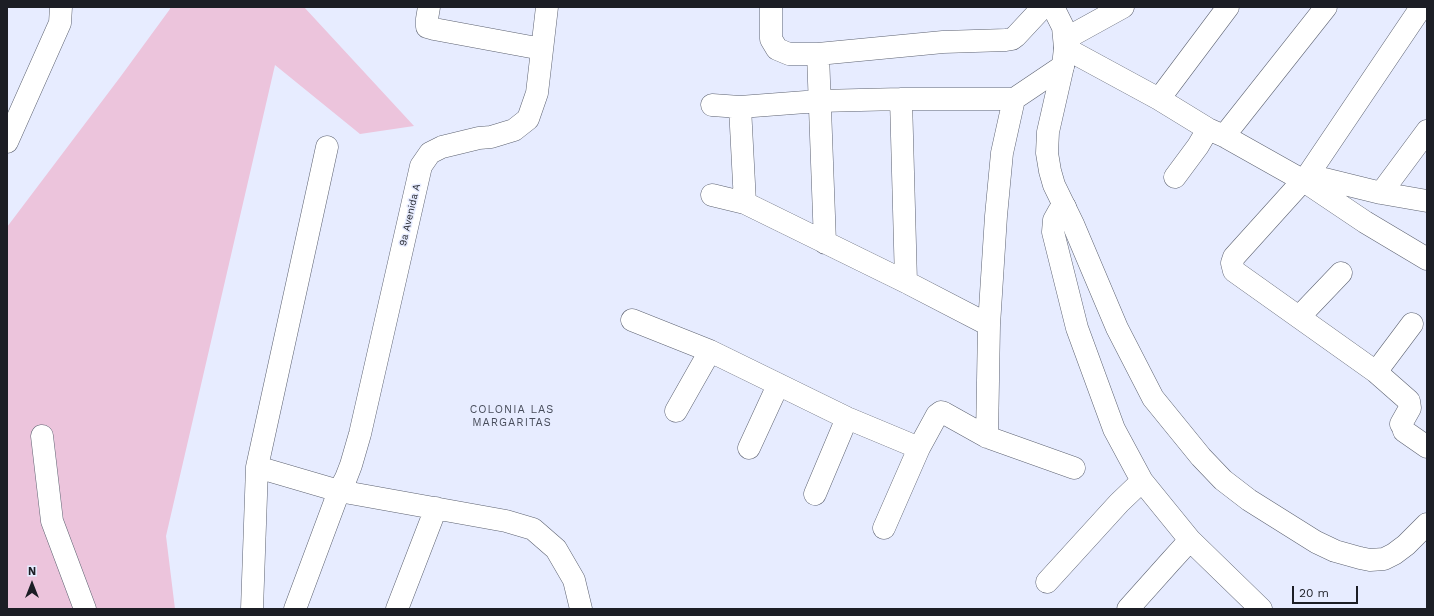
<!DOCTYPE html>
<style>
body{margin:0}
#map{position:relative;width:1434px;height:616px;overflow:hidden;background:#e7ecff;font-family:"Work Sans",sans-serif}
canvas{display:block}
.frame{position:absolute;inset:0;border:8px solid #1c1e25;pointer-events:none}
.north{position:absolute;left:12px;top:564px;width:40px;height:40px;-webkit-text-stroke:3px #e7ecff;paint-order:stroke;rotate:0deg;font-size:11px;font-weight:700;line-height:16px;text-align:center;color:#1c1e25}
.north::after{content:'';display:block;margin:auto;width:14px;height:18px;background:#1c1e25;clip-path:polygon(50% 0,100% 100%,50% 72%,0 100%)}
.scale{position:absolute;left:1292px;top:586px;width:66px;height:18px;box-sizing:border-box;border:2px solid #1c1e25;border-top:0;padding-left:5px;font-size:12px;line-height:14px;white-space:nowrap;color:#1c1e25;-webkit-text-stroke:3px #e7ecff;paint-order:stroke}
</style>
<div id="map">
<canvas width="1434" height="616"></canvas>
<div class="frame"></div>
<div class="north">N</div>
<div class="scale">20 m</div>
</div>
<script>
const g = document.querySelector('canvas').getContext('2d');
g.lineJoin = 'round';
function fillPath(path, color) {
  g.fillStyle = color;
  g.fill(path, 'evenodd');
}
function shape(rows) {
  const path = new Path2D();
  for (const r of rows) {
    path.moveTo(r[0], r[1]);
    for (let i = 2; i < r.length; i += 2) path.lineTo(r[i], r[i + 1]);
  }
  return path;
}
function trace(path, color, width, dash) {
  g.strokeStyle = color;
  g.lineWidth = width;
  g.lineCap = dash ? 'butt' : 'round';
  g.setLineDash(dash || []);
  g.stroke(path);
}
function label(font, color, halo, rows, align = 'center') {
  g.font = font + ' "Work Sans",sans-serif';
  g.lineWidth = 3;
  g.setLineDash([]);
  g.textBaseline = 'middle';
  g.strokeStyle = halo;
  g.fillStyle = color;
  for (const [text, x, y, turn = 0] of rows) {
    g.save();
    g.translate(x, y);
    g.rotate((+turn || 0) * Math.PI / 180);
    g.textAlign = isNaN(turn) ? turn : align;
    if (halo) g.strokeText(text, 0, 0);
    g.fillText(text, 0, 0);
    g.restore();
  }
}
const green = shape([
 [170,7,304,7,414,126,360,134,275,65,166,536,175,609,7,609,7,227,121,76,170,9]
]);
const minor = shape([
 [429,7,427,19,427,27,434,29,542,49],
 [771,7,771,39,777,49,789,54,818,54,943,42,1006,40,1012,39,1016,36,1043,7],
 [1420,9,1308,175,1234,257,1232,263,1234,271,1376,372,1409,401,1410,408,1401,424,1403,427,1404,431,1427,447],
 [1065,39,1123,7],
 [1065,48,1159,99,1208,129,1224,136,1304,181,1365,222,1427,259],
 [818,54,825,243],
 [901,99,906,282],
 [1159,99,1228,7],
 [712,105,740,107,819,101,901,99,1014,99],
 [740,107,745,203],
 [1224,136,1326,7],
 [7,142,60,23,61,7],
 [1308,175,1381,193,1427,201],
 [1175,177,1198,146,1208,129],
 [1381,193,1427,131],
 [712,195,745,203,906,282,989,325],
 [1065,207,1059,211,1054,220,1053,232,1077,328,1114,429,1142,481,1190,540,1261,609],
 [1299,317,1341,273],
 [632,320,710,351,847,418,919,448],
 [1376,372,1412,324],
 [676,411,710,351],
 [42,436,52,521,85,609],
 [987,437,989,325,996,216,1002,153,1014,99,1063,66],
 [749,448,778,385],
 [257,467,339,491,506,521,533,529,556,549,574,580,581,609],
 [815,494,847,418],
 [884,528,919,448,937,415,941,412,944,413,987,437,1074,468],
 [1047,582,1119,503,1142,481],
 [252,609,257,467,327,147],
 [295,609,339,491,346,478,351,465,360,434,421,166,430,153,442,147,479,138,491,137,514,130,528,119,537,93,547,7],
 [397,609,436,508],
 [1128,609,1170,562,1190,540]
]);
const major = shape([
 [1053,7,1063,27,1065,48,1063,66,1048,132,1047,153,1050,171,1054,185,1073,224,1117,328,1153,398,1201,457,1223,480,1249,500,1316,542,1335,551,1360,558,1370,560,1384,559,1394,554,1406,545,1427,524]
]);
const streetNames = [
 ["9a Avenida A",410,215,-77]
];
const neighbourhoodNames = [
 ["COLONIA LAS",512,410],
 ["MARGARITAS",512,423]
];
fillPath(green, '#ecc4dc');
trace(minor, '#5d6271', 23);
trace(major, '#5d6271', 23);
trace(minor, '#fff', 22);
trace(major, '#fff', 22);
label('10px', '#1c1e25', '#e7ecff', streetNames);
g.letterSpacing = '1px';
label('11px', '#474c5a', '#e7ecff', neighbourhoodNames);
g.letterSpacing = '0px';
</script>
